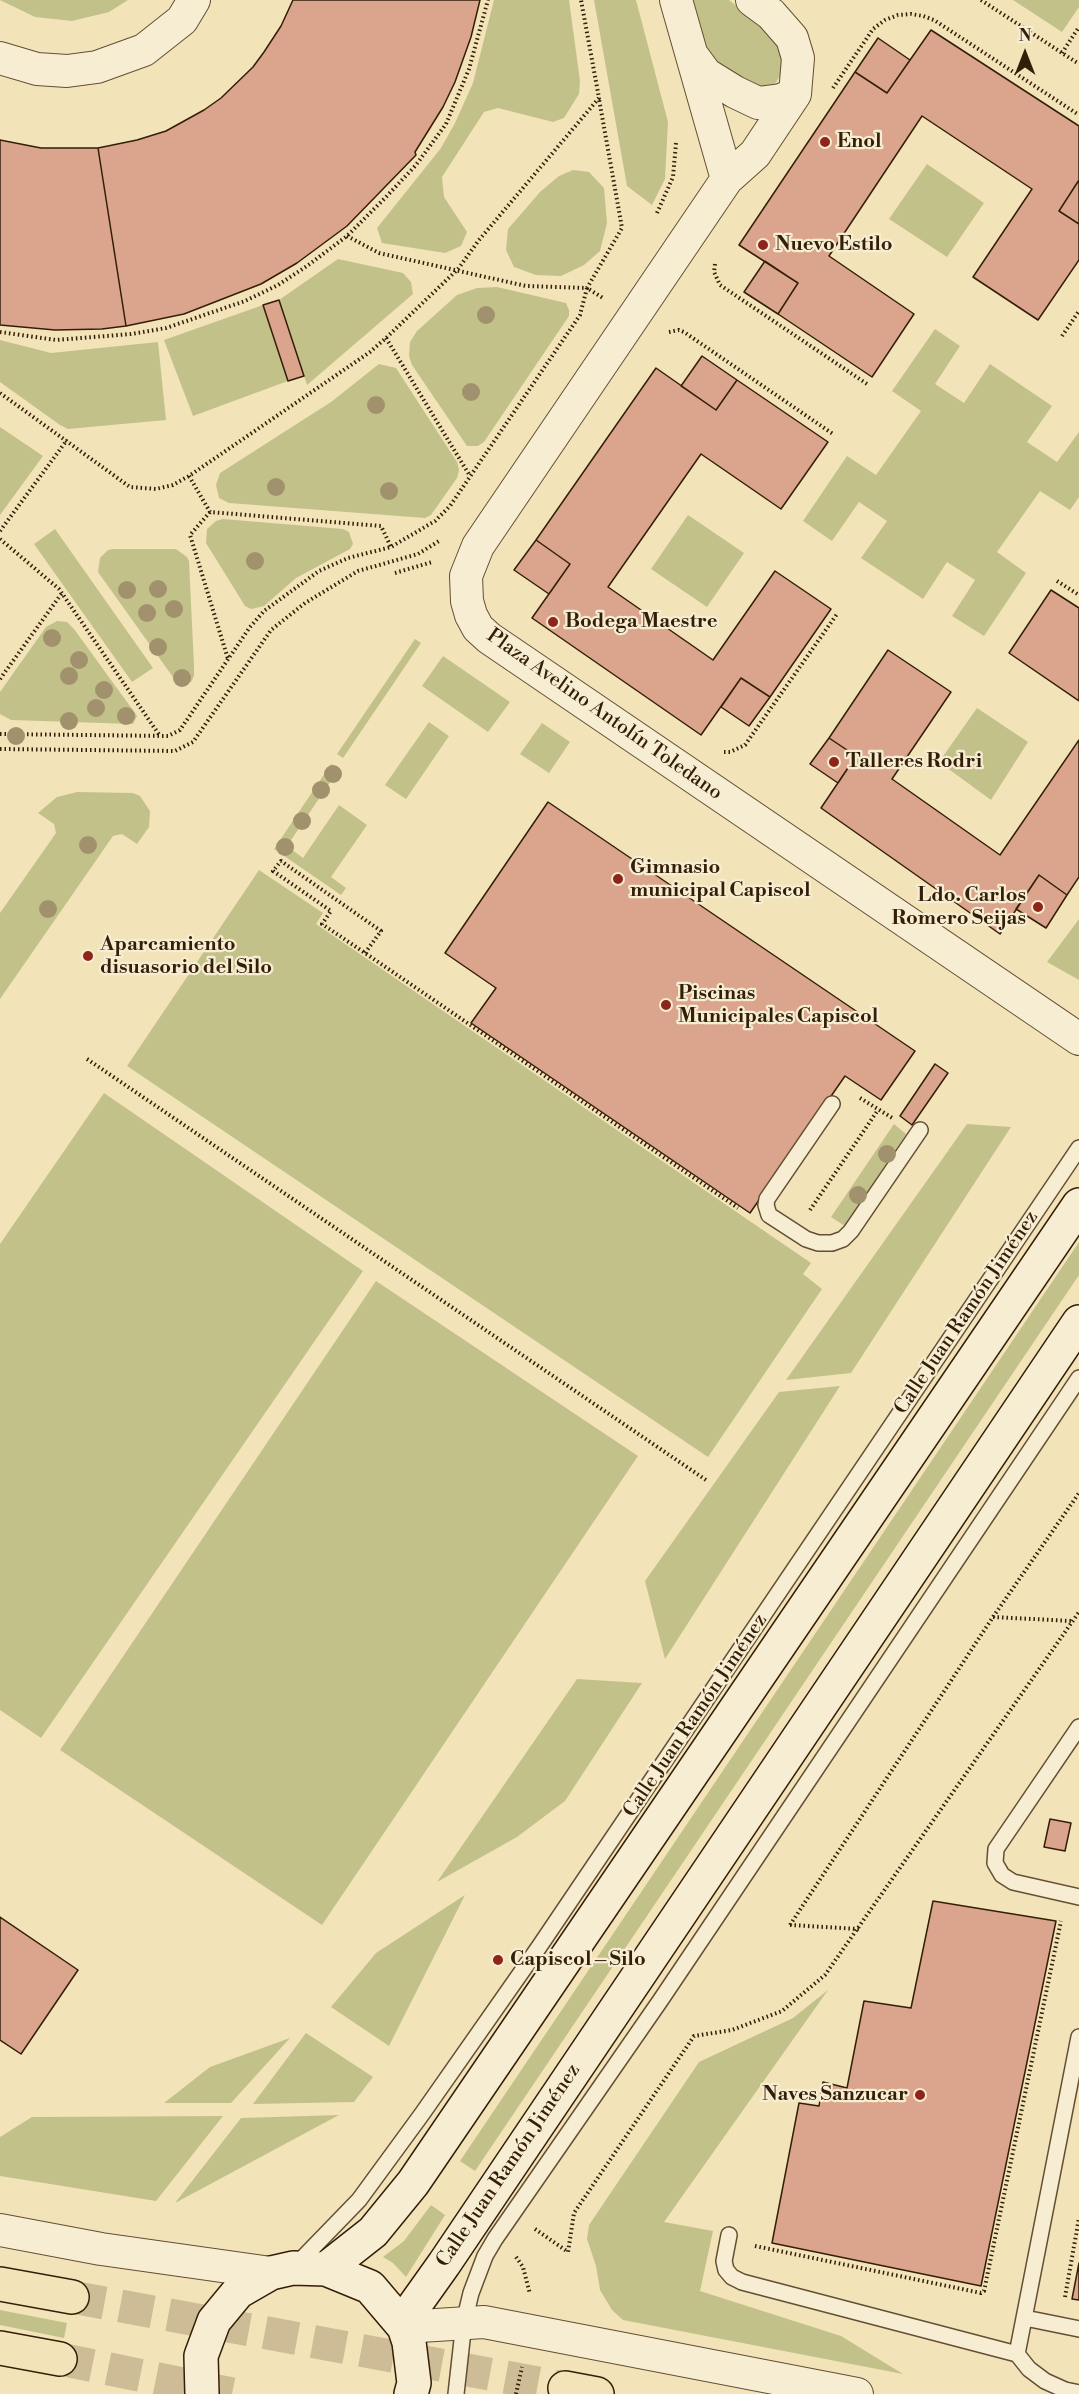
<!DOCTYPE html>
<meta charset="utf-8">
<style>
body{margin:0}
#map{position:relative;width:1079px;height:2394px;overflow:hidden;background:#f3e3b9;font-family:"Libre Bodoni",serif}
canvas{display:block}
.north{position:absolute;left:995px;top:24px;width:60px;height:60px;-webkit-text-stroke:4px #f7edd2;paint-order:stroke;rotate:0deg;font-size:16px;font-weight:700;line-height:24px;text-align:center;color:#331e08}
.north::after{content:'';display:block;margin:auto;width:21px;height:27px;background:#331e08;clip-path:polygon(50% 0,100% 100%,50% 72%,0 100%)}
</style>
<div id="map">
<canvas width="1079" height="2394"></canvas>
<div class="north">N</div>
</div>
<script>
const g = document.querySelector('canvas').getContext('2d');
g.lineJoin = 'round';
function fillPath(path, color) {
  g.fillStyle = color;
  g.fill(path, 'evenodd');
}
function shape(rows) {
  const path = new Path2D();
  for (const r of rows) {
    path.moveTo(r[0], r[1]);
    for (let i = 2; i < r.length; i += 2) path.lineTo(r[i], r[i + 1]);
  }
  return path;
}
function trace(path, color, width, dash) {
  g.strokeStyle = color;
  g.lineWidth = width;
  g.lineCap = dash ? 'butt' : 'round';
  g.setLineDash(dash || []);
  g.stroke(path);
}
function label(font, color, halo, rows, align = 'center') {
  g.font = font + ' "Libre Bodoni",serif';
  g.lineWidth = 4.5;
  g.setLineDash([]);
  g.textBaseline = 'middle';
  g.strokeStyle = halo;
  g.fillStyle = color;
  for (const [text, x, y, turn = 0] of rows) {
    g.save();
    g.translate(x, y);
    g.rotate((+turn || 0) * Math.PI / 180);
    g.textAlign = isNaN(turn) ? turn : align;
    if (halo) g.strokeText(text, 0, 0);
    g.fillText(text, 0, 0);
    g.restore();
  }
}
const green = shape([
 [0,0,128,0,109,12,72,21,35,17],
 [494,0,569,0,580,81,579,94,564,118,553,122,498,108,484,112,442,177,444,197,467,232,461,246,445,253,382,243,377,228,441,148,455,123,473,83],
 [594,0,636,0,668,122,665,179,652,205,627,186],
 [688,0,729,0,768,30,782,53,781,74,772,89,757,92,706,55],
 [1013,0,1079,0,1079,7,1062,32],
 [927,164,984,203,947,257,889,219],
 [573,170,589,172,604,188,607,223,600,251,584,265,561,276,536,275,514,267,506,250,508,229,540,192,559,176],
 [338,259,403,273,411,282,413,294,307,385,279,300],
 [497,287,566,303,569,310,569,316,484,442,478,446,467,446,412,365,409,356,410,342,417,331,457,295,477,288],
 [263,305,288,381,193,416,164,340],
 [935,329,960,346,935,384,964,403,990,364,1052,406,1027,442,1057,462,1079,432,1079,497,1070,510,1040,491,997,552,1026,573,984,636,952,616,975,580,947,562,923,599,861,558,887,521,859,502,832,541,803,521,847,456,876,475,921,411,892,391],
 [0,340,51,353,158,342,166,420,68,429,60,425,0,382],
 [379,364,396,368,457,462,459,470,457,478,431,515,425,518,229,503,219,498,216,485,220,473,331,402],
 [0,427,43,456,0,515],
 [688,515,744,553,707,607,651,569],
 [223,519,343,529,349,532,353,544,350,549,296,578,264,606,251,609,245,606,206,543,207,529,216,521],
 [55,529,153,668,132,682,34,544],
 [113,549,176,549,187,557,189,561,194,666,194,676,191,682,184,684,175,680,98,572,100,558,108,550],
 [57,621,67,622,74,629,135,713,137,716,133,724,11,720,0,714,0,692,46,627],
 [415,639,421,643,343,758,337,754],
 [443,656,510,702,488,732,422,686],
 [977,708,1028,742,991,800,939,762],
 [429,722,449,736,406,799,385,785],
 [542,723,570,742,549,773,520,754],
 [331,764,339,769,287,846,303,858,339,805,367,825,331,877,346,888,341,895,274,849],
 [77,792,133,793,140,796,150,811,149,827,137,844,122,834,113,836,0,999,0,913,56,833,54,824,38,813,57,797],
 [259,870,323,913,316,924,811,1263,803,1274,822,1289,708,1457,127,1066],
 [1079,919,1079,980,1047,962],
 [104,1093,363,1271,41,1738,0,1710,0,1244],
 [894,1124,906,1134,845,1226,831,1217],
 [967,1124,1011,1127,851,1373,786,1380],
 [1079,1242,1079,1275,475,2171,460,2161],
 [376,1281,638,1456,322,1925,60,1750],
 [840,1386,665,1659,645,1581,779,1392],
 [577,1679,642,1683,565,1801,517,1837,437,1882],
 [465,1895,389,2046,331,2007,376,1953],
 [828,1990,664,2222,713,2231,700,2291,841,2336,903,2374,623,2320,612,2310,600,2290,596,2266,587,2239,589,2225,699,2062,793,2018],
 [306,2033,373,2077,354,2102,253,2104],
 [290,2038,231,2103,164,2103,210,2067],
 [339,2115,175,2203,241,2118],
 [223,2116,156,2201,0,2176,0,2137,32,2117],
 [431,2205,445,2215,406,2277,393,2263,383,2257,404,2241],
 [0,2310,67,2323,64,2338,0,2325]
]);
const building = shape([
 [293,0,480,0,471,37,455,82,443,107,415,152,416,155,347,226,297,263,261,284,184,314,126,326,98,148,137,140,166,131,204,110,221,98,253,67,264,52,281,26,293,0],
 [931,30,1079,126,1079,180,1059,211,1079,224,1079,260,1038,320,973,277,1032,189,922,116,829,256,914,314,872,377,778,314,798,283,739,245,855,72,887,93,931,30],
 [878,38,910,60,887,93,855,72,878,38],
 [0,140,41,148,98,148,126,326,102,329,55,330,0,325,0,140],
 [1079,180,1079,224,1059,211,1079,180],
 [765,261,798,283,778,314,744,292,765,261],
 [279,300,304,376,288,381,263,305,279,300],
 [702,356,737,380,716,410,681,386,702,356],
 [656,368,716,410,737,380,828,442,781,509,701,454,608,587,713,660,775,571,831,609,770,697,741,678,701,735,532,618,570,564,536,540,656,368],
 [536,540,570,564,549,594,514,570,536,540],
 [1051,590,1079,608,1079,701,1009,653,1051,590],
 [888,650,951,692,892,779,1000,855,1079,740,1079,877,1067,895,1039,875,1000,934,821,808,856,756,829,738,888,650],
 [741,678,770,697,749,726,721,707,741,678],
 [829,738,856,756,838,783,810,764,829,738],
 [548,802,915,1051,881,1100,845,1076,750,1213,471,1023,496,988,445,953,548,802],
 [1039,875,1067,895,1046,928,1016,909,1039,875],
 [935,1064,948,1073,912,1125,900,1116,935,1064],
 [1050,1819,1071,1823,1065,1851,1044,1847,1050,1819],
 [933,1901,1056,1921,981,2286,772,2243,799,2103,819,2106,823,2082,847,2088,864,2001,911,2008,933,1901],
 [0,1917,78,1970,21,2054,0,2040,0,1917],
 [1079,2263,1079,2300,1072,2299,1079,2263]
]);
const trunkTunnel = shape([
 [72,2297,565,2388],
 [60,2359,232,2394]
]);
const path = shape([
 [981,0,1079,64],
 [1062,53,1079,27],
 [833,88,873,29,885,20,898,15,911,14,923,16,934,20,1079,115],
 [657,213,673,177,676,143],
 [347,236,379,253,526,286,587,288,622,228,599,99],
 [715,264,714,272,720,285,867,384],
 [0,332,56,340,131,334,166,328,245,301,278,285,307,266,347,236,386,197,416,165,446,124,469,69,488,0],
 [669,332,679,330,684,332,833,434],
 [1062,336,1079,311],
 [386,338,470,476],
 [0,393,130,487,156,489,173,485,189,476,370,352,386,338,458,269,479,240,599,98,581,0],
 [189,476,210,512,381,526,391,547],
 [210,512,190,535,228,659],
 [0,531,67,440],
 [0,539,59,589,160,736],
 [395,573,432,562],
 [1057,581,1079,595],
 [0,679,62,593],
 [0,734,168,736,180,730,250,627,264,611,319,571,348,558,391,547,435,521,450,506,580,315,587,288,603,298],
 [0,749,175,751,193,742,271,630,305,603,358,571,418,554,439,541],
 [724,752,730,752,745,745,837,614],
 [365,953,381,931,281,861,273,871,331,911,322,924,365,953,738,1208],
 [87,1059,706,1480],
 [860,1098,894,1119],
 [810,1210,878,1110],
 [993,1617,1072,1621],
 [790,1925,993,1617,1079,1493],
 [790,1925,859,1929],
 [535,2229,568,2252,574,2213,694,2036,732,2030,782,2011,825,1975,1079,1612],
 [755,2246,981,2293,984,2291,1061,1921],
 [516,2257,523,2267,530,2294],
 [1065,2297,1079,2218],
 [516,2394,522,2367]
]);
const service = shape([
 [832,1104,767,1199,766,1205,769,1215,806,1239,818,1243,832,1243,843,1239,851,1231,920,1130],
 [1079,1727,996,1849,995,1863,1002,1875,1013,1882,1079,1897],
 [1079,2037,1017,2354,1029,2369,1045,2381,1065,2390,1079,2393],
 [729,2235,724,2261,726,2270,732,2277,742,2282,1017,2354],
 [296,2265,359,2200,422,2114,539,1947,1079,1148],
 [1025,2318,1079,2329],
 [456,2394,464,2322,471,2293,485,2256,495,2239,660,2001,1079,1378]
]);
const minor = shape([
 [676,0,727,179],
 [752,0,771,14,792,38,798,58,795,94,755,154,727,179,478,546,466,576,467,601,471,615,478,628,489,638,1079,1039],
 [692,55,706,74,735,92,758,103,781,100,795,94],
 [0,58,37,69,67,71,97,67,144,50,182,20,194,0],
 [0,2230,101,2249,271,2273],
 [404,2327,484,2322,857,2394]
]);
const secondary = shape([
 [326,2269,373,2232,413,2183,1079,1205],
 [402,2323,444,2264,1079,1322],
 [202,2394,201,2356,214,2321,238,2292,271,2273,293,2268,326,2269,370,2287,404,2327,409,2342,414,2383,411,2394]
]);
const trunk = shape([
 [0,2284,72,2297],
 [0,2348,60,2359],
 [565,2388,597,2394]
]);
const trees = [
 [486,315],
 [471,392],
 [376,405],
 [276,487],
 [389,491],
 [255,561],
 [158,589],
 [127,590],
 [174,609],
 [147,613],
 [52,638],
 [158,647],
 [79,660],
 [69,676],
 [182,678],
 [104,690],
 [96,708],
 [126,716],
 [69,721],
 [16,736],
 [333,774],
 [321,790],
 [302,821],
 [88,845],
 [285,847],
 [48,909],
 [887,1154],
 [858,1195]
];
const markers = [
 [825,142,6,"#8f2418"],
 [763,245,6,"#8f2418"],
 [553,622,6,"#8f2418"],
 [834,762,6,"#8f2418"],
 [618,879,6,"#8f2418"],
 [1038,907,6,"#8f2418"],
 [88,956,6,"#8f2418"],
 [666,1005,6,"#8f2418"],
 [498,1960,6,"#8f2418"],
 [920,2095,6,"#8f2418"]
];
const poiNames = [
 ["Enol",837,142],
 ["Nuevo Estilo",775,245],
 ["Bodega Maestre",565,622],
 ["Talleres Rodri",846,762],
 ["Gimnasio",630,868],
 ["municipal Capiscol",630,891],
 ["Ldo. Carlos",1026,896,"right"],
 ["Romero Seijas",1026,919,"right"],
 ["Aparcamiento",100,945],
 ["disuasorio del Silo",100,968],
 ["Piscinas",678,994],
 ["Municipales Capiscol",678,1017],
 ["Capiscol – Silo",510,1960],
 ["Naves Sanzucar",908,2095,"right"]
];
const streetNames = [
 ["Plaza Avelino Antolín Toledano",604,715,35],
 ["Calle Juan Ramón Jiménez",967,1313,-56],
 ["Calle Juan Ramón Jiménez",696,1716,-56],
 ["Calle Juan Ramón Jiménez",509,2166,-56]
];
fillPath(green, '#c3c18a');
fillPath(building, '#dba48c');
trace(building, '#331e08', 1.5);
trace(trunkTunnel, '#cdbc96', 33, [33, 16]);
trace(service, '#634f34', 18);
trace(minor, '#634f34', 34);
trace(secondary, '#331e08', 36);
trace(trunk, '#331e08', 36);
trace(path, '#331e08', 4, [1.5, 3]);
trace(service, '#f7edd2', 15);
trace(minor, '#f7edd2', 32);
trace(secondary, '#f7edd2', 33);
trace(trunk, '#f3e3b9', 33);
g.fillStyle = '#a1926d';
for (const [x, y] of trees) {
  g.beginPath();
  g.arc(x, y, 9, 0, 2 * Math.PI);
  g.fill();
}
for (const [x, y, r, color] of markers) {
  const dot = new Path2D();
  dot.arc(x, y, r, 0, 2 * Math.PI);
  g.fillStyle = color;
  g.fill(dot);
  trace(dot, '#f7edd2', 2);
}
label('bold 20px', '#331e08', '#f7edd2', poiNames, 'left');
label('20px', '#331e08', '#f7edd2', streetNames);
</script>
